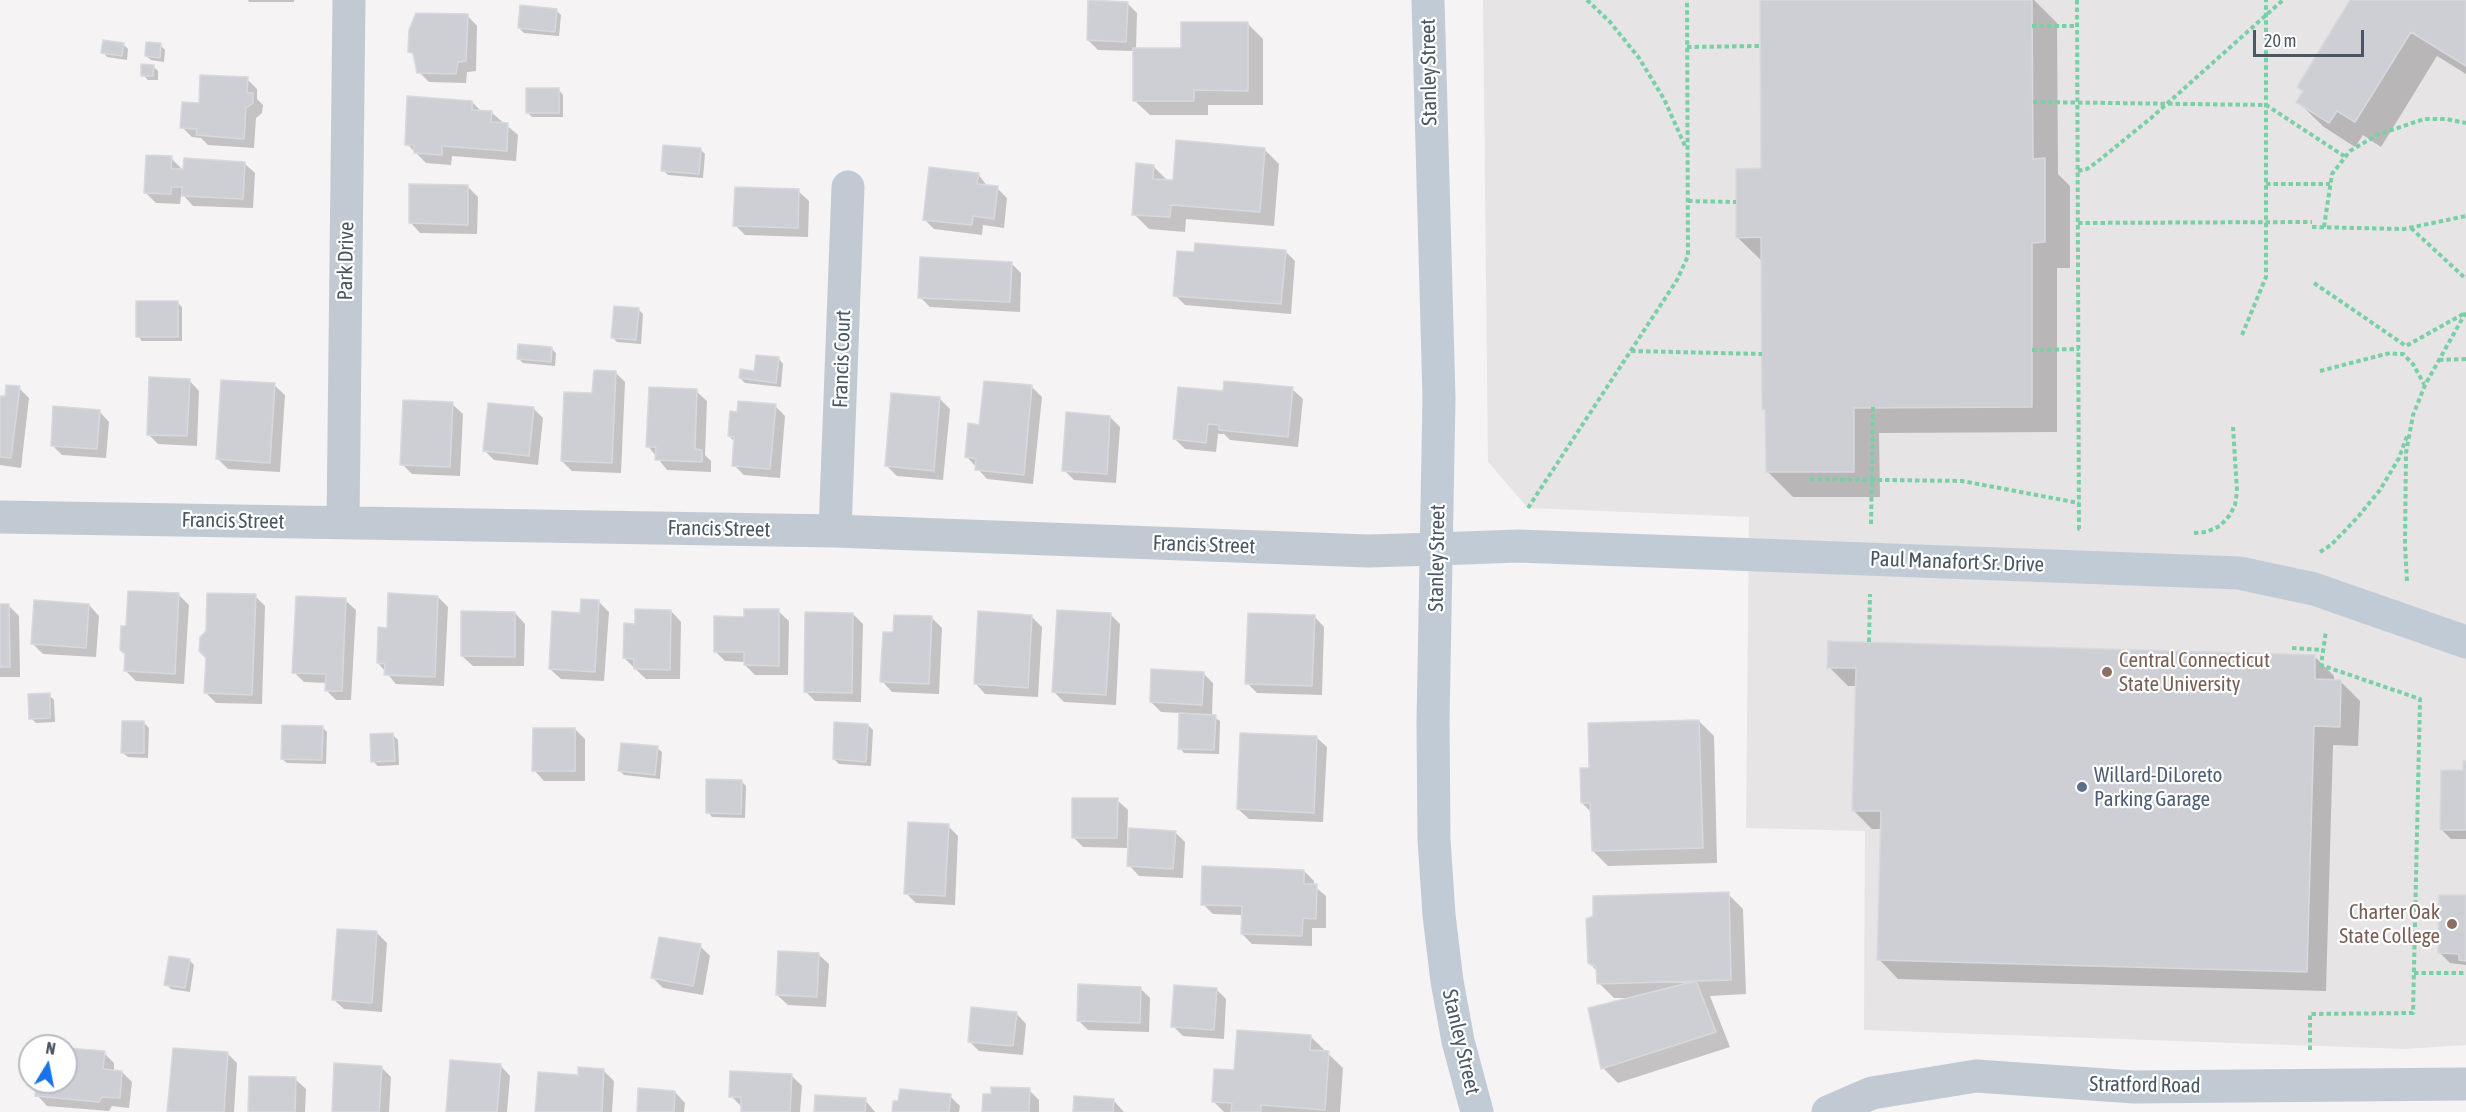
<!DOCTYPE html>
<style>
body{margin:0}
#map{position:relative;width:2466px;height:1112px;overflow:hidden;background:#f5f3f3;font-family:"Asap Condensed",sans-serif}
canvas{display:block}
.north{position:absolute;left:18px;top:1034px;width:60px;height:60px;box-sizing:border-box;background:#fff;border:2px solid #b7bbc0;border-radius:50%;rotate:10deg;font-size:16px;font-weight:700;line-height:24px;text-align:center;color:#4a5661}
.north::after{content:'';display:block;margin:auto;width:21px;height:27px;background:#1a73e8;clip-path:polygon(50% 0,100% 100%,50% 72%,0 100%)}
.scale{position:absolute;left:2253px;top:30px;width:111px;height:27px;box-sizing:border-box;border:3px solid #4a5661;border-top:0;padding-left:8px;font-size:18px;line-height:21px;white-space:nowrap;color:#4a5661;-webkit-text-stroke:4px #fff;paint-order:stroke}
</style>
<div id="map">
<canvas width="2466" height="1112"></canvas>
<div class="north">N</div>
<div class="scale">20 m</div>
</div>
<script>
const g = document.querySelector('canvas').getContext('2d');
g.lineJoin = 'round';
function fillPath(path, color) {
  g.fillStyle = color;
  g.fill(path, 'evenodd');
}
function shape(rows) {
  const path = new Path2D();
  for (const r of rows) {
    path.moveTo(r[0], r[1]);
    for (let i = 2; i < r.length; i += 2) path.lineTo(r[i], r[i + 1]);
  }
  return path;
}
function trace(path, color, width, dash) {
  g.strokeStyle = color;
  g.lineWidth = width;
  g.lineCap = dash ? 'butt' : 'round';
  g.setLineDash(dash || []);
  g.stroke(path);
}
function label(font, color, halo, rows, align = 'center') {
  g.font = font + ' "Asap Condensed",sans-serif';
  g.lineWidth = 4.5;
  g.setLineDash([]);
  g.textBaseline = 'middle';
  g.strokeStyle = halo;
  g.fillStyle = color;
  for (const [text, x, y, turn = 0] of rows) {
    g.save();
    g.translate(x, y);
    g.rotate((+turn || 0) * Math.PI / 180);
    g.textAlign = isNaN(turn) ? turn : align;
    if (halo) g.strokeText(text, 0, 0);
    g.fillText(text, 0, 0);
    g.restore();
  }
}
const education = shape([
 [1483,0,2466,0,2466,1045,2405,1049,1864,1030,1865,831,1746,828,1749,517,1528,508,1488,462]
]);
const shadow = shape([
 [248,0,294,0,294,2,249,2],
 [1762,0,2034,0,2057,23,2058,174,2070,186,2070,268,2057,268,2057,432,1879,433,1880,497,1793,497,1767,471,1767,412,1764,409,1763,262,1737,237,1763,170],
 [2352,0,2466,0,2466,74,2437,56,2381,147,2363,135,2355,147,2324,127,2298,102,2304,92,2298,87],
 [1127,3,1137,13,1136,49,1183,50,1248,24,1263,39,1263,105,1208,105,1208,115,1150,115,1134,100,1134,51,1098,50,1088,40],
 [556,10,561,15,559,36,524,33,519,28],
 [467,15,477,26,476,71,467,72,466,83,429,82,419,72,415,57,410,51],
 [123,44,128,49,127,60,107,57,103,52],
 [160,45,165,50,164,62,151,60,146,56],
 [153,66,158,71,158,80,148,80,143,75],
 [247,79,257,89,257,99,263,105,262,113,256,118,254,148,208,145,201,138,192,137,182,127,200,104],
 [559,90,563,95,563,117,532,117,527,112],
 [472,102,482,112,492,113,518,135,516,161,452,156,451,165,426,163,407,144],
 [700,149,705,154,703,178,668,175,663,170],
 [1264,149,1279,164,1274,226,1186,219,1185,232,1149,229,1134,214,1154,167,1169,182],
 [171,158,184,171,244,163,255,173,253,208,193,206,184,196,181,196,180,204,156,203,146,193],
 [978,174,988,187,997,188,1007,198,1004,228,983,225,982,235,934,229,924,219],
 [468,187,478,197,477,234,420,233,410,222],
 [798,191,809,201,808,237,745,235,735,225],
 [1285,251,1295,261,1291,314,1185,305,1175,295],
 [1011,263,1021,273,1020,312,930,307,920,297],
 [177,302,182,307,182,341,142,341,138,336],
 [638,309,643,314,641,344,617,342,612,337],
 [551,348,556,353,555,366,523,363,518,358],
 [779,359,783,364,781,387,745,383,740,378,755,373],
 [615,372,625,382,621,473,572,471,562,461,594,395],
 [189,380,199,391,197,446,158,444,148,434],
 [274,385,285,395,280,472,228,469,218,459],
 [1032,387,1042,397,1033,484,987,479,967,457,981,426],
 [19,388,29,398,21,468,0,465,0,397,6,398],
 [1292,389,1303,399,1298,447,1230,440,1224,434,1218,434,1216,452,1185,449,1175,439,1224,393],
 [696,391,707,401,705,455,711,461,711,472,667,470,648,446],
 [939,398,950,409,943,480,897,476,887,466],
 [452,404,463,414,460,476,412,474,402,464],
 [775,406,785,416,780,478,744,475,734,465,735,442,729,436],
 [533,408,543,418,538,465,494,460,484,450],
 [99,411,109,422,106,458,62,455,52,445],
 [1110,417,1120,427,1116,483,1074,480,1064,470],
 [179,595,189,605,184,684,136,681,126,671,127,628],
 [255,596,265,606,262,704,216,703,206,693,207,632],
 [438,597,448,607,444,686,396,684,378,663,388,630],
 [345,600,356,610,351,700,336,700,326,690,327,683,304,682,294,672],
 [599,602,609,612,604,681,561,679,550,669,581,614],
 [89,605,99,616,96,657,43,654,33,644],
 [0,606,9,606,19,616,20,677,0,677],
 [671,611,681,622,680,679,646,679,624,658,637,625],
 [778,611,789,621,788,675,755,675,745,665,745,662,725,661,715,651,746,618],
 [515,613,525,624,524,666,473,666,462,656],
 [853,614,863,624,861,702,815,701,805,691],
 [1110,614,1120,624,1116,705,1064,702,1054,692],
 [1314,616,1324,627,1322,695,1257,693,1247,683],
 [1032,617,1042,627,1038,697,985,694,975,683],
 [932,618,942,628,939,694,892,692,882,681,894,634],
 [2315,657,2334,676,2334,681,2340,681,2360,701,2358,746,2333,745,2326,991,1898,979,1879,959,1882,829,1872,829,1853,810,1857,686,1848,686,1829,667],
 [1203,673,1213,683,1212,716,1220,721,1219,754,1184,753,1180,748,1181,713,1161,712,1151,702],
 [49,695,54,700,55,722,36,723,31,718],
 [1699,721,1714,736,1717,863,1608,866,1593,851,1592,813,1582,803,1591,769],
 [144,723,149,728,148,758,128,757,123,753],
 [868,725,873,730,871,766,839,764,834,759],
 [322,727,327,732,326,764,287,763,282,759],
 [575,729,585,739,585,781,544,781,534,770],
 [393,735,398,740,399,765,378,766,373,761],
 [1316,737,1327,747,1323,822,1249,819,1238,809],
 [657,748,662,752,660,779,624,775,619,770],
 [2466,763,2466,839,2451,839,2441,829],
 [741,781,746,786,745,818,712,817,708,812],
 [1117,800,1128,810,1127,848,1083,847,1073,837],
 [948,826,958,836,955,905,916,903,906,893],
 [1175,832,1185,842,1183,878,1139,876,1129,865],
 [1304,871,1314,881,1314,886,1326,896,1326,928,1312,928,1312,946,1252,944,1242,934,1243,915,1213,914,1203,904],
 [1728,894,1743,909,1746,994,1710,996,1730,1047,1618,1083,1603,1068,1629,998,1614,998,1599,983,1597,971,1589,963],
 [2466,897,2466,965,2450,963,2440,953],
 [377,933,387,943,382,1012,344,1009,333,999],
 [700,946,710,956,703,995,663,988,653,978],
 [818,954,829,964,826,1007,788,1005,777,995],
 [190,961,194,965,190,992,171,989,166,984],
 [1140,988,1150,998,1149,1032,1088,1030,1078,1020],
 [1216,989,1226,999,1224,1039,1183,1036,1173,1026],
 [1016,1013,1026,1024,1023,1055,979,1051,969,1041],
 [1310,1036,1343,1068,1340,1112,1224,1112,1213,1101,1236,1072],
 [66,1050,104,1053,114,1063,114,1071,122,1072,132,1082,129,1108,112,1106,109,1111,47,1106,37,1095,38,1082,66,1082],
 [227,1053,237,1063,234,1112,168,1112,171,1071,174,1068],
 [500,1065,510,1076,507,1112,448,1112],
 [381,1067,391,1077,389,1112,333,1112],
 [604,1071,614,1081,612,1112,537,1112,579,1077],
 [791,1075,802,1086,800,1112,742,1112,741,1106,731,1096],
 [295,1079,306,1089,305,1112,250,1112],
 [1029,1090,1039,1100,1039,1112,984,1112],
 [675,1092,685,1103,684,1112,638,1112],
 [950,1096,960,1106,959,1112,893,1112,900,1102],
 [865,1100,875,1112,815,1112],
 [1114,1101,1124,1112,1074,1112]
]);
const building = shape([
 [1088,0,1128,2,1126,42,1087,40,1088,0],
 [1760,0,2032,0,2033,159,2045,158,2045,242,2032,243,2032,407,1854,408,1854,472,1766,472,1765,410,1762,410,1761,237,1736,238,1736,169,1761,168,1760,0],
 [2350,0,2466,0,2466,66,2411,32,2355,122,2337,111,2329,123,2296,102,2303,91,2297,87,2350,0],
 [520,5,557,9,555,32,518,28,520,5],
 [416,13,468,14,466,61,458,62,456,74,417,73,413,53,408,52,409,30,416,13],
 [1181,22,1248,22,1248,91,1194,90,1194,101,1133,101,1133,48,1181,48,1181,22],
 [103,40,124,43,122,56,101,53,103,40],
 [146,42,161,43,160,58,145,56,146,42],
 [141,64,154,65,153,76,141,76,141,64],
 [200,75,248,77,247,93,253,93,253,103,246,108,244,139,196,135,197,129,180,128,182,102,199,103,200,75],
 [526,88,559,88,559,113,526,113,526,88],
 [407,96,472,101,472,110,492,111,491,122,508,123,507,151,442,146,442,155,414,153,414,145,405,145,407,96],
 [1176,140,1265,148,1260,212,1171,205,1170,217,1132,215,1136,163,1154,165,1153,179,1173,180,1176,140],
 [663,145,701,148,699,174,661,171,663,145],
 [146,155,172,156,171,169,183,169,184,158,245,162,243,199,182,196,182,187,171,187,171,194,144,193,146,155],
 [929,167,979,173,977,184,998,186,994,219,973,216,972,225,923,220,929,167],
 [409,184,468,185,468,225,409,223,409,184],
 [735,187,799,189,798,228,733,226,735,187],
 [1195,243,1286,250,1281,304,1173,296,1177,251,1194,252,1195,243],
 [920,257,1012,262,1010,302,918,298,920,257],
 [136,301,178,301,178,337,136,337,136,301],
 [614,306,639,308,636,340,611,338,614,306],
 [518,344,552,347,551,362,517,359,518,344],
 [756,355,779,357,776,383,739,378,740,369,754,371,756,355],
 [594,370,616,371,612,463,561,461,564,392,592,393,594,370],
 [149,377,190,379,187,436,147,435,149,377],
 [221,380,275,383,270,463,216,459,221,380],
 [984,381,1032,385,1024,475,975,470,976,459,965,457,968,423,979,425,984,381],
 [1224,381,1293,387,1288,437,1219,430,1219,425,1208,424,1206,443,1173,439,1178,387,1223,391,1224,381],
 [6,385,20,386,11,458,0,457,0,396,5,396,6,385],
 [649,387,697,389,695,449,702,450,702,462,655,460,656,447,646,447,649,387],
 [891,393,940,397,934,471,885,466,891,393],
 [403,400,453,402,450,467,400,465,403,400],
 [738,401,776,404,770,469,732,466,734,437,728,436,730,411,737,412,738,401],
 [488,403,534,407,529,456,483,451,488,403],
 [53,406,100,410,97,449,51,446,53,406],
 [1066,412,1110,416,1107,474,1062,471,1066,412],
 [128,591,179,593,175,674,124,671,125,654,120,650,121,626,126,626,128,591],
 [207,593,256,594,252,695,204,693,206,658,199,651,200,637,206,631,207,593],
 [388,593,438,596,435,677,384,675,385,664,377,663,378,627,387,628,388,593],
 [296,596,346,598,342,691,325,691,326,674,292,673,296,596],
 [581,599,599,600,595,672,549,669,552,611,580,613,581,599],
 [34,600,89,604,86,648,31,644,34,600],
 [0,604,9,604,10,667,0,667,0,604],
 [635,609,671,610,670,670,634,669,634,659,623,658,624,623,635,624,635,609],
 [744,609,779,609,779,666,744,665,744,652,714,652,714,616,744,617,744,609],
 [1057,610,1111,613,1106,695,1052,692,1057,610],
 [461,611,515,612,515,657,461,656,461,611],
 [978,611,1032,615,1028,688,974,684,978,611],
 [805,612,853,613,852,693,804,692,805,612],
 [1248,613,1315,615,1312,686,1245,684,1248,613],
 [894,615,932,616,929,684,880,682,883,632,893,632,894,615],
 [1828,641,2315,655,2315,679,2341,680,2340,727,2314,726,2307,972,1877,960,1881,811,1852,811,1856,668,1827,668,1828,641],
 [1151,669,1204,672,1202,705,1150,702,1151,669],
 [50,693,50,718,29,719,28,694,50,693],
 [1179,713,1216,715,1214,750,1178,749,1179,713],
 [1699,720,1703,848,1592,851,1590,803,1581,803,1580,768,1589,768,1588,723,1699,720],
 [122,721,144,721,144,753,121,753,122,721],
 [834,722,868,724,866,762,833,759,834,722],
 [282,725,323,726,322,760,281,759,282,725],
 [533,728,575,728,575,771,532,771,533,728],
 [393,733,395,761,371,762,370,734,393,733],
 [1240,733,1317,736,1314,813,1237,809,1240,733],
 [621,743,658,746,655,775,618,771,621,743],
 [2463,761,2466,761,2466,830,2440,830,2441,770,2463,770,2463,761],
 [706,779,742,780,741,814,706,813,706,779],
 [1072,798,1118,798,1117,838,1072,838,1072,798],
 [908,822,949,824,945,896,904,894,908,822],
 [1129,828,1176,831,1173,869,1127,866,1129,828],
 [1202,866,1304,870,1304,884,1317,884,1316,919,1303,918,1302,936,1241,934,1242,906,1201,905,1202,866],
 [1729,892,1731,980,1597,984,1596,967,1588,963,1586,919,1593,916,1593,896,1729,892],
 [2439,895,2466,895,2466,961,2459,960,2459,954,2438,953,2439,895],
 [337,929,377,931,372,1003,332,1000,337,929],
 [659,937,701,944,693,986,651,978,659,937],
 [778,951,819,953,817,997,776,995,778,951],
 [169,956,190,959,185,988,164,985,169,956],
 [1696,981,1716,1032,1601,1069,1588,1008,1696,981],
 [1078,984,1141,987,1140,1023,1077,1021,1078,984],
 [1174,985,1217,988,1214,1030,1171,1027,1174,985],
 [971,1007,1017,1012,1013,1046,968,1042,971,1007],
 [1237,1030,1311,1035,1310,1050,1329,1051,1325,1110,1261,1105,1261,1112,1231,1112,1232,1103,1212,1102,1214,1069,1234,1070,1237,1030],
 [66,1048,105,1051,103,1069,122,1071,120,1098,102,1097,99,1102,35,1096,36,1082,66,1082,66,1048],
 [173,1048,228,1052,224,1112,167,1112,173,1048],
 [450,1060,501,1064,497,1112,446,1112,450,1060],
 [334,1063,382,1066,379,1112,332,1112,334,1063],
 [578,1067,604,1069,602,1112,535,1112,538,1072,578,1075,578,1067],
 [730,1071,792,1074,790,1112,741,1112,741,1097,729,1097,730,1071],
 [249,1076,296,1077,295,1112,248,1112,249,1076],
 [991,1087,1030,1088,1029,1112,982,1112,983,1094,991,1094,991,1087],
 [638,1088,675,1091,674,1112,637,1112,638,1088],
 [900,1089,951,1094,949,1112,892,1112,893,1101,898,1101,900,1089],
 [815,1095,866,1098,865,1112,814,1112,815,1095],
 [1074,1096,1114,1099,1113,1112,1073,1112,1074,1096]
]);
const path = shape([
 [1587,0,1610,22,1639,58,1664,99,1686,148],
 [2077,0,2079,529,2082,529],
 [2032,26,2077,26],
 [1687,47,1760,46],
 [2033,102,2266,105,2344,156],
 [2078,171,2087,169,2097,162,2151,118,2283,0],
 [2266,184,2330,184],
 [1688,201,1736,202],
 [2078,223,2312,222],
 [2312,227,2404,229,2466,216],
 [2324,227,2332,174,2350,151,2377,135,2424,119,2446,119,2466,123],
 [2411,228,2466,279],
 [2314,283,2406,346,2465,313],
 [2242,335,2266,277,2266,0],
 [2032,350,2079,349],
 [1631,351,1762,354],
 [2439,360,2466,359],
 [2320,371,2390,353,2397,354,2403,354,2413,364,2424,384],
 [1810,479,1962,481,2079,503],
 [1528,508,1677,280,1688,256,1687,0],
 [1871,524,1873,407],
 [2194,533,2206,532,2220,526,2230,515,2235,505,2237,491,2233,427],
 [2320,552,2331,545,2357,518,2380,490,2399,458,2407,436],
 [2407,581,2405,545,2406,453,2413,415,2425,385,2466,312],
 [1869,642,1870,594],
 [2292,648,2323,650],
 [2414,973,2466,973],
 [2310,1050,2310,1014,2413,1013,2420,699,2321,665,2326,631]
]);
const street = shape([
 [0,517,835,531,1368,551,1437,549],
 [343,522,349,0],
 [835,531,848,187],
 [1828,1112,1872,1093,1976,1076,2134,1087,2466,1084]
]);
const secondary = shape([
 [1428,0,1439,398,1433,722,1434,840,1439,915,1447,981,1458,1041,1477,1112],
 [1437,549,1518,546,2239,573,2314,589,2466,642]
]);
const markers = [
 [2107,672,6,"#8d6e63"],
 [2082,787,6,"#5c6f8a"],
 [2452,924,6,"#8d6e63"]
];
const streetNames = [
 ["Stanley Street",1429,72,-91],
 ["Park Drive",346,261,-89],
 ["Francis Court",842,359,-88],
 ["Francis Street",233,521,1],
 ["Francis Street",719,529,1],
 ["Francis Street",1204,545,2],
 ["Stanley Street",1437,558,-89],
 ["Paul Manafort Sr. Drive",1957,562,2],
 ["Stanley Street",1461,1042,77],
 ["Stratford Road",2145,1085,1]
];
const educationNames = [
 ["Central Connecticut",2119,660],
 ["State University",2119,684],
 ["Charter Oak",2440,912,"right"],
 ["State College",2440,936,"right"]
];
const serviceNames = [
 ["Willard-DiLoreto",2094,775],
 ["Parking Garage",2094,799]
];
fillPath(education, '#e6e4e5');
fillPath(shadow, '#0003');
fillPath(building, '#cdcfd5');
trace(building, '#d7d9de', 1.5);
trace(path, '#7ad0a6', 4, [4.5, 3]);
trace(street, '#c1cad2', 33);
trace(secondary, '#c1cbd6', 33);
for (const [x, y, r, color] of markers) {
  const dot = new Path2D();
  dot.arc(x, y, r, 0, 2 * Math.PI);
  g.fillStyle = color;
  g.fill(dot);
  trace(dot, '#fff', 2);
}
label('21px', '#4a5661', '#fff', streetNames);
label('21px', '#785e54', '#fff', educationNames, 'left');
label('21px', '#4e5e75', '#fff', serviceNames, 'left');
</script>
